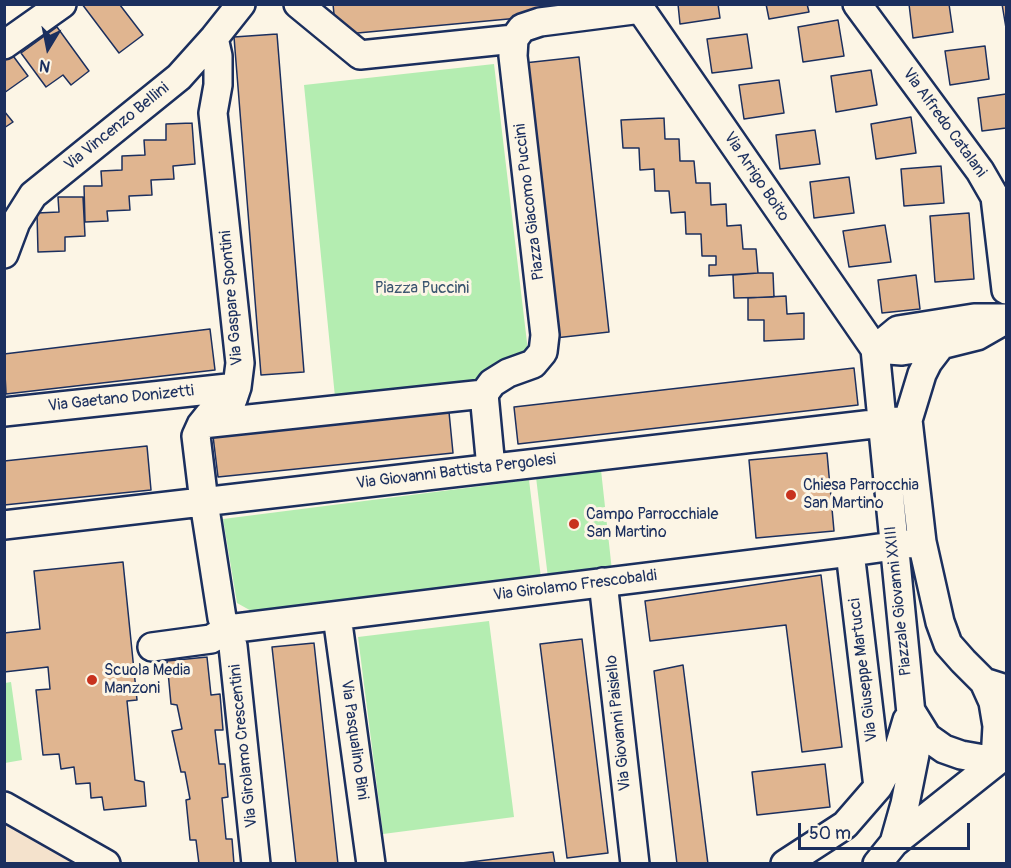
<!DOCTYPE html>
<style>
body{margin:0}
#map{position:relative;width:1011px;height:868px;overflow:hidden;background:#fcf5e5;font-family:Pangolin,sans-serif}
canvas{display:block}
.frame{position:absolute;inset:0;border:6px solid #1b2f5e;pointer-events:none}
.north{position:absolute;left:18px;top:18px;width:60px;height:60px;-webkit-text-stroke:4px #fcf5e5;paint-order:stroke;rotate:190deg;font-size:16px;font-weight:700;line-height:24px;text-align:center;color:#1b2f5e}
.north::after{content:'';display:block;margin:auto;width:21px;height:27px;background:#1b2f5e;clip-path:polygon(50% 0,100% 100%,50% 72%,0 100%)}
.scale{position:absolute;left:798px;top:823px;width:172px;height:27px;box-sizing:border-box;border:3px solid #1b2f5e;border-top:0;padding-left:8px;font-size:18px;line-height:21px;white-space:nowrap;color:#1b2f5e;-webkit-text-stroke:4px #fcf5e5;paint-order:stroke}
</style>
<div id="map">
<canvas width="1011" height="868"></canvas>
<div class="frame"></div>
<div class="north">N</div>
<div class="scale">50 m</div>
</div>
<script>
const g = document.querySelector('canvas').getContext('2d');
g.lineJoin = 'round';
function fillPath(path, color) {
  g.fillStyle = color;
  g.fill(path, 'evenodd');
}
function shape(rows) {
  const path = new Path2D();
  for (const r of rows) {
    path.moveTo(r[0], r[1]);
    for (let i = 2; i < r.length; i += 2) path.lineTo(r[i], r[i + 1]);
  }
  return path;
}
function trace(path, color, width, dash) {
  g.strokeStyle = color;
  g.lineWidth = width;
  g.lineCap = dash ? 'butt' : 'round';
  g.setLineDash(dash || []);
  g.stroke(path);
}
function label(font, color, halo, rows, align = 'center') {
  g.font = font + ' Pangolin,sans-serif';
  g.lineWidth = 6;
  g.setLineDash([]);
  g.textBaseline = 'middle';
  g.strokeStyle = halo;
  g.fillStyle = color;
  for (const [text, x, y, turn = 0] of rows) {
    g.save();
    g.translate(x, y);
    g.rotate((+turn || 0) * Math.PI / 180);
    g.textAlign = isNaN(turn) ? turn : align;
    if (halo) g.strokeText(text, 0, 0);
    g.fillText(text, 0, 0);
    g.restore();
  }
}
const built = shape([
 [5,811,91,864,5,864]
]);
const green = shape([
 [494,64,528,351,477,382,335,397,304,85],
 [601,470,612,571,548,578,536,477],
 [529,480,541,578,255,613,237,603,223,519],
 [489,621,514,817,383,834,358,637],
 [11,682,22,760,5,763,5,683]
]);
const building = shape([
 [82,4,122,4,120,5,143,35,119,53,82,4],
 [333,4,572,4,573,13,336,35,333,4],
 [678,4,718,4,720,18,680,24,678,4],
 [766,4,807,4,809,12,769,19,766,4],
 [909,4,949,4,953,32,913,38,909,4],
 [1002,4,1006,4,1006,28,1002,4],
 [838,20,844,56,803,62,798,27,838,20],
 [57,27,89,71,71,85,63,75,46,87,21,53,57,27],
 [277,34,304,372,261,375,234,37,277,34],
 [747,34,752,68,712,73,707,39,747,34],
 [985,46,989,79,950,85,945,51,985,46],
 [8,49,28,76,4,93,4,51,8,49],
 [579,57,609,332,555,338,524,63,579,57],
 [871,70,877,105,836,112,831,76,871,70],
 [779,80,784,113,744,119,739,85,779,80],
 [1006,94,1006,128,982,131,978,98,1006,94],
 [4,111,13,122,4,128,4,111],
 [911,117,916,153,876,159,871,124,911,117],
 [664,118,665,139,679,139,680,161,694,161,696,183,710,183,711,205,726,204,727,226,741,225,743,249,756,249,758,273,709,276,709,265,716,265,716,256,702,256,701,234,686,234,685,212,671,213,669,191,655,191,654,169,640,170,639,148,623,148,621,120,664,118],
 [192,123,195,164,173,166,174,179,151,180,152,195,129,196,130,210,107,211,108,221,85,222,84,186,102,186,101,171,122,170,122,156,145,155,144,140,166,140,166,124,192,123],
 [815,130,820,164,780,169,776,135,815,130],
 [941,166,944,203,904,206,901,169,941,166],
 [849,177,854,213,814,218,810,182,849,177],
 [58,197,83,197,85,236,65,237,65,251,38,252,37,213,59,212,58,197],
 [969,213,974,279,935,282,930,216,969,213],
 [885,225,891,262,849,267,843,231,885,225],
 [758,273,773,273,774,297,734,298,733,275,758,273],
 [916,275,920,309,882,313,878,280,916,275],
 [786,296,787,314,804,313,804,339,764,341,764,320,748,320,748,298,786,296],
 [210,329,215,370,6,394,4,354,210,329],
 [854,368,858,405,518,444,514,407,854,368],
 [449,412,453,453,218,477,213,436,449,412],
 [147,446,151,490,4,505,4,461,147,446],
 [827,453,834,531,756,538,749,460,827,453],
 [123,562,137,700,127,701,135,780,144,782,146,806,104,810,102,797,91,798,90,783,76,784,74,767,61,769,59,754,43,755,36,690,50,689,48,667,4,672,4,633,40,629,34,571,123,562],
 [821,575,842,747,802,752,786,625,650,641,645,601,821,575],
 [582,639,608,853,567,858,540,644,582,639],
 [314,643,338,864,296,864,272,647,314,643],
 [207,657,211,695,220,694,223,730,215,730,219,764,225,764,228,797,222,798,226,839,232,839,234,864,199,864,196,840,190,840,186,800,190,799,185,772,181,772,172,731,182,729,177,705,171,704,167,661,207,657],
 [683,665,708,864,677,864,654,671,683,665],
 [825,764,830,807,757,815,752,772,825,764],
 [553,852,555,864,453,864,553,852]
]);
const street = shape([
 [298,4,360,55,514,39],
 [637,4,875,349,915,754,905,804,894,843],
 [857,4,980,171,995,197,1006,290],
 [214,38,218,56,218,85,213,113,240,363,237,387,233,399,223,409,209,415,201,425,196,436,204,502,222,618,228,629,233,646,256,864],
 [4,45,62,4],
 [4,254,16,222,33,195,179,77,214,38,241,4],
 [941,345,928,362,922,374,908,420,922,542,940,622,948,644,963,661,984,682,1006,689],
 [875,349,898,330,974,318,1006,318],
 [875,349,902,351,941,345,977,336,998,324],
 [4,412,237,387],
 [202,424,484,394],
 [491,468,484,394,492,383,508,373,533,364,543,352,545,335,513,56,514,39,522,28,540,22,641,9],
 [4,525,908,420],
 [850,552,878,787],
 [603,582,635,864],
 [337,616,371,864],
 [152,647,211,639,228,629,850,552,922,542],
 [984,682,993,702,997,726,995,761],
 [911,711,927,737,944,749,961,755,995,761],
 [4,806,106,864],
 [785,864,845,825,878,787,899,747,907,720],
 [877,864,894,843,1006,754]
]);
const markers = [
 [791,495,6,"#c8321e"],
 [574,524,6,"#c8321e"],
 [92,680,6,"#c8321e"]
];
const streetNames = [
 ["Via Alfredo Catalani",944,123,54],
 ["Via Vincenzo Bellini",117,127,-39],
 ["Via Arrigo Boito",756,177,56],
 ["Piazza Giacomo Puccini",530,202,-97],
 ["Via Gaspare Spontini",232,298,-95],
 ["Via Gaetano Donizetti",121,399,-6],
 ["Via Giovanni Battista Pergolesi",456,472,-7],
 ["Via Girolamo Frescobaldi",575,586,-7],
 ["Piazzale Giovanni XXIII",899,601,-96],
 ["Via Giuseppe Martucci",864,670,-97],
 ["Via Giovanni Paisiello",619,723,-96],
 ["Via Pasqualino Bini",354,740,82],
 ["Via Girolamo Crescentini",244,746,-96]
];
const parkNames = [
 ["Piazza Puccini",422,289]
];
const poiNames = [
 ["Chiesa Parrocchia",803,486],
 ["San Martino",803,504],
 ["Campo Parrocchiale",586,515],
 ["San Martino",586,533],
 ["Scuola Media",104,671],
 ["Manzoni",104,689]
];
fillPath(built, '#f4e2cc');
fillPath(green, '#b4edb1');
fillPath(building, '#e0b590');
trace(building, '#1b2f5e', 1.5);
trace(street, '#1b2f5e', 32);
trace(street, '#fcf5e5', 27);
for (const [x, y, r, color] of markers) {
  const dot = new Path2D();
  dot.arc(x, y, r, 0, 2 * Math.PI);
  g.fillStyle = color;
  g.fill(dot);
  trace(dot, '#fcf5e5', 2);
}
label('16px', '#1b2f5e', '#fcf5e5', streetNames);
label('16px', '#3a556f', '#fcf5e5', parkNames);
label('16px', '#1b2f5e', '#fcf5e5', poiNames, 'left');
</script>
